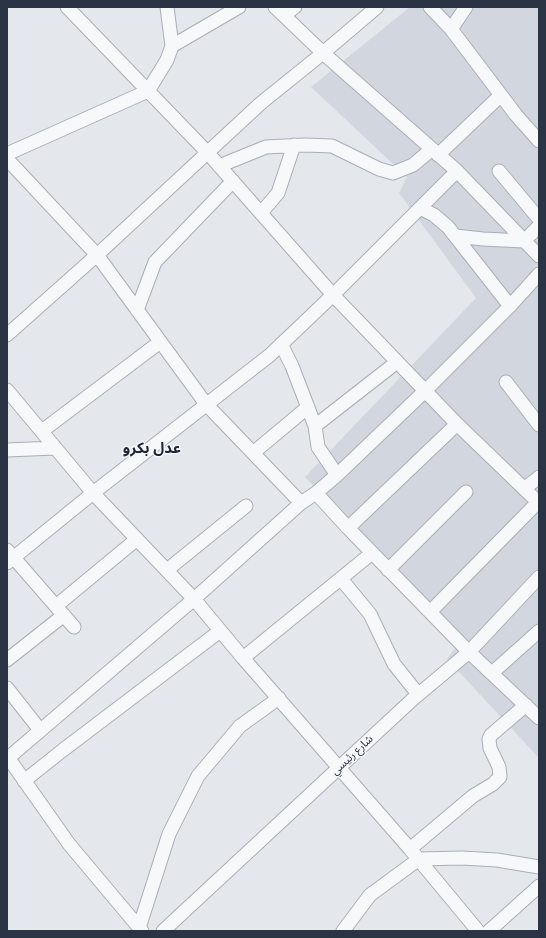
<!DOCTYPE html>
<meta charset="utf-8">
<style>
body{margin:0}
#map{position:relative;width:546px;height:938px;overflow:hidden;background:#e4e7ec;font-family:"Golos Text",sans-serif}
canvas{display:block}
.frame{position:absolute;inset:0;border:8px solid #2b3445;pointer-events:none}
</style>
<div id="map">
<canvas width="546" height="938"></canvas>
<div class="frame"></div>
</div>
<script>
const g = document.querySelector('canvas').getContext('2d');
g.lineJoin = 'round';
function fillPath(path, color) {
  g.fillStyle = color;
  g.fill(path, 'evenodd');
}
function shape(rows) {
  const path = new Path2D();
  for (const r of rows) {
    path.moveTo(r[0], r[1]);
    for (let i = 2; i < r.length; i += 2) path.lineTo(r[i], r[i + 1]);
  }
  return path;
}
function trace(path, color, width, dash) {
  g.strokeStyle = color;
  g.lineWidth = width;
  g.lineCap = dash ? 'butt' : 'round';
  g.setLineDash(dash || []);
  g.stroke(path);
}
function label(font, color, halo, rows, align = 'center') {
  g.font = font + ' "Golos Text","Noto Sans Arabic",sans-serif';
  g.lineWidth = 3;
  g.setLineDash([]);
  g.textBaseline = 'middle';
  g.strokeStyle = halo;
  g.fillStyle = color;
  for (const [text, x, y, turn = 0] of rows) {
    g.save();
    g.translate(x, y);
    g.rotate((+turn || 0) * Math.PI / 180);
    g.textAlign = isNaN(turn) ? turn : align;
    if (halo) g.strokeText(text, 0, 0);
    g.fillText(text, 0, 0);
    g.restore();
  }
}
const built = shape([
 [410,7,539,7,539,758,447,659,463,637,305,477,476,298,399,193,407,177,311,87]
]);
const street = shape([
 [67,7,207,152,333,295,457,424,539,503],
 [275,7,323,53,457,171,539,256],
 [430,7,451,29,516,115,539,141],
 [284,15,295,7],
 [451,29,466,7],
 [172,46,239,7],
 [7,154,148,91,167,60,172,46,167,7],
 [438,155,501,95],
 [7,159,97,255,206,404,301,503],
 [219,166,266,147,305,145,332,146,379,169,393,173,413,165,432,149],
 [499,171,539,219],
 [420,208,434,215,448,227,510,306],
 [261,213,278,193,294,145],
 [455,236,483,239,524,241,539,226],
 [137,310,155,262,233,181],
 [7,335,97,255,261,103,323,53,377,7],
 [281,344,292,366,315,426,318,447,337,475],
 [506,382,539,425],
 [7,390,93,493,194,599,243,658,410,849,478,931],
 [315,426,397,362],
 [42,431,160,342],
 [7,450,55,448],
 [253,453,308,407],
 [524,489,539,477],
 [316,493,348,528,469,652,539,718],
 [348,528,457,424],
 [7,550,74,627],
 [7,563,93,493,270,355,333,295,457,171],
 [167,570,246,506],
 [388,570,466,492],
 [341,579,370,614,394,664,418,694],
 [56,606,137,539],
 [430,612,538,502],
 [243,658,372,553],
 [7,660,64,615],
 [492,673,539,631],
 [7,688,40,730],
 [7,756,69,844,142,931],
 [7,759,194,599,301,503,316,493,337,475,425,391,510,306,539,274],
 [24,781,63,750,220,631],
 [410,849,473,796,493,784,500,777,499,767,490,748,489,739,491,735,526,705],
 [139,928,169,834,198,776,240,726,279,698],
 [163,931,413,699,469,652,539,577],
 [343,931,370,895,419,859,462,858,497,860,539,867],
 [489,931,539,886]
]);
const streetNames = [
 ["شارع رئيسي",352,755,-43]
];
const districtNames = [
 ["عدل بكرو",152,448]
];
fillPath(built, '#d2d6de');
trace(street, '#a9aeb7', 15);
trace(street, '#f7f8fa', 13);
label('11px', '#2b3445', '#f4f6f9', streetNames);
label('bold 15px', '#1d2536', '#f4f6f9', districtNames);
</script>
